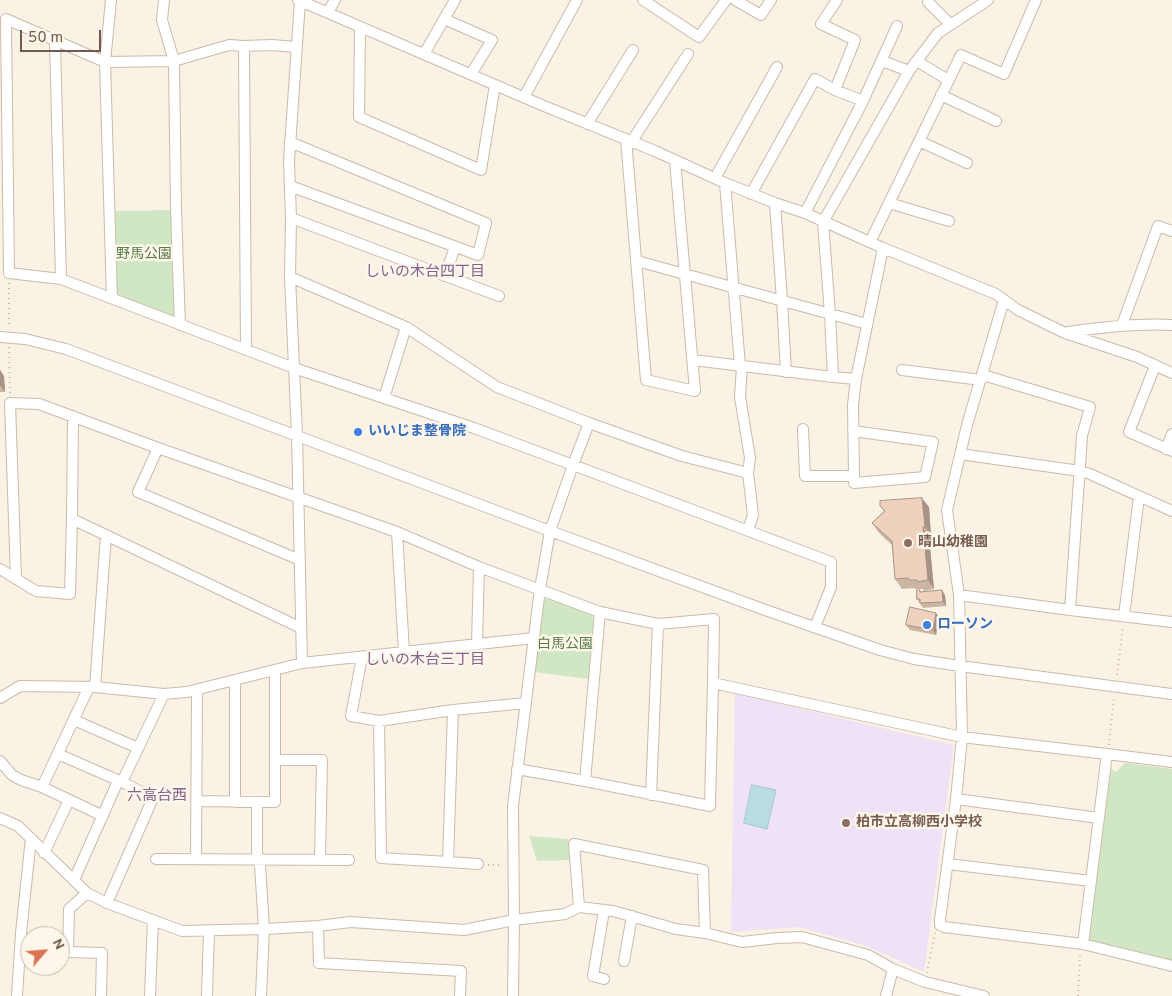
<!DOCTYPE html>
<html>
<head>
<meta charset="utf-8">
<style>
	body { margin:0 }
	#map { position:relative; width:1172px; height:996px; overflow:hidden; background:#faf2e4; font-family:Overpass,sans-serif }
	canvas { display:block }
	.north { position:absolute; left:20px; top:926px; width:50px; height:50px; box-sizing:border-box; background:#fef6ea; border:1px solid #c6b8ab; border-radius:50%; rotate:63deg; font-size:14px; font-weight:700; line-height:20px; text-align:center; color:#715a4c }
	.north::after { content:''; display:block; margin:auto; width:18px; height:22px; background:#dc7452; clip-path:polygon(50% 0,100% 100%,50% 72%,0 100%) }
	.scale { position:absolute; left:20px; top:30px; width:81px; height:22px; box-sizing:border-box; border:2px solid #715a4c; border-top:0; padding-left:6px; font-size:15px; line-height:18px; white-space:nowrap; color:#715a4c; -webkit-text-stroke:4px #fef6ea; paint-order:stroke }
</style>
</head>
<body>
<div id="map">
<canvas width="1172" height="996"></canvas>
<div class="north">N</div>
<div class="scale">50 m</div>
</div>
<script>
const context = document.querySelector('canvas').getContext('2d');
context.lineJoin = 'round';
function fill(path, color) { context.fillStyle = color; context.fill(path, 'evenodd'); }
function strokePath(path, color, width, dash) { context.strokeStyle = color; context.lineWidth = width; context.lineCap = dash ? 'butt' : 'round'; context.setLineDash(dash || []); context.stroke(path); }
function drawText(font, color, halo, rows, align = 'center') {
  context.font = font + ' Overpass,"Noto Sans JP",sans-serif'; context.lineWidth = 5; context.setLineDash([]); context.textBaseline = 'middle'; context.strokeStyle = halo; context.fillStyle = color; for (const [text, x, y, turn = 0] of rows) {
    context.save(); context.translate(x, y); context.rotate((+turn || 0) * Math.PI / 180); context.textAlign = isNaN(turn) ? turn : align; if (halo) context.strokeText(text, 0, 0); context.fillText(text, 0, 0); context.restore();
  }
}
const education = new Path2D(`
	M735 693 954 745 924 972 864 945 798 927 731 932Z`);
const green = new Path2D(`
	M176 210 180 325 112 298 109 211Z
	M548 598 590 613 594 618 589 679 535 672 544 600Z
	M1125 763 1172 769V962L1092 941 1089 938 1111 769 1116 772Z
	M529 836 568 839 570 860 537 861Z`);
const water = new Path2D(`
	M752 785 776 790 767 829 744 823Z`);
const path = new Path2D(`
	M9 283V325
	M9 347 10 393
	M1117 675 1123 626
	M1109 745 1114 697
	M488 865H503
	M927 973 935 933
	M1078 996 1080 953`);
const minor = new Path2D(`
	M111 0 105 62 6 19 9 273 61 279 294 368 474 428 573 465 550 531 540 589 513 806 514 920 513 996
	M164 0 162 20 174 61 176 210 180 325
	M298 0 544 106 655 151 725 183 775 203 805 213 883 248 996 294 1018 310 1065 333 1137 357 1172 373
	M643 0 699 37 726 0
	M735 0 761 15 771 0
	M300 1 289 161 291 218 290 277 297 435 302 663
	M928 2 950 24
	M328 12 335 0
	M444 19 492 40 471 74
	M360 27 359 117 481 170 495 85
	M55 41 61 279
	M244 46 272 45 296 47
	M424 54 455 0
	M882 61 909 71
	M917 61 948 80
	M835 90 855 40 821 24 837 0
	M941 95 996 121
	M524 97 577 0
	M587 124 633 50
	M626 139 646 380 695 391 675 160
	M632 141 688 54
	M919 141 967 163
	M715 178 777 67
	M725 183 740 366
	M290 186 478 255 486 223 290 142
	M751 194 815 79 835 90 863 101
	M775 203 782 300 786 372
	M889 203 949 221
	M805 213 863 101 897 26
	M291 218 499 296
	M870 242 961 55 1004 74 1036 0
	M637 261 867 324
	M445 276 455 247
	M290 277 406 327 497 387 589 423 682 456 748 473
	M112 298 105 62 174 61 229 45 244 46 246 350
	M1004 300 967 425 947 510 959 595 962 737 956 799 940 920V925L944 927 1083 944 1172 966
	M1122 325 1158 226 1172 231
	M1068 332C1103 327 1137 323 1172 325
	M0 337 25 339 66 349 550 531 768 611 880 650 914 659 960 666 1172 694
	M693 360 833 377 856 379
	M742 366 740 397 750 458 748 473 753 515 748 530
	M1155 366 1129 432 1172 451
	M902 370 981 380
	M983 375 1090 407 1082 436 1070 610
	M833 377 830 314 823 222 909 71 938 33 988 0
	M384 398 406 327
	M589 423 573 465 831 562V587L815 627
	M803 429 805 476H854
	M853 431 933 442 925 477 854 483V476L853 405 856 379 883 248
	M158 448 397 532 479 567 600 612 658 624 714 619 713 683 710 806 585 781 517 769
	M1166 449 1172 434
	M960 454 1080 471 1090 474 1172 511
	M72 519 301 628
	M397 532 404 652
	M0 569 36 591 70 594 72 519 73 416
	M16 579 10 403 39 404 158 448 138 492 300 560
	M959 595 1070 610 1172 622
	M1124 616 1139 497
	M477 644 479 567
	M362 657 351 716 379 721 453 710 526 703
	M713 683 962 737 1107 754 1083 944
	M95 687 106 535
	M0 698 20 686 95 687 164 694 187 692 302 663 534 638
	M74 720 138 748
	M379 721 381 858 448 862 453 710
	M58 754 122 782 153 798 107 903
	M1107 754 1172 762
	M275 760H322L320 859
	M0 761 12 775 21 780 42 787 103 816
	M585 781 600 612
	M122 782 164 694
	M42 787 89 687
	M651 795 658 624
	M956 799 1099 818
	M197 801 275 802V670
	M235 802V680
	M257 802V853L260 865 264 929 261 996
	M0 818 18 826 87 893 107 903 182 931 264 929 318 926 351 922 464 930 514 920 565 914 579 907 613 911 676 929 705 933 742 942 777 938 802 937 868 955 893 969 925 982 984 996
	M44 853 69 800
	M156 859 349 860
	M196 859 197 690
	M448 862 478 864
	M948 864 1091 881
	M74 880 118 781
	M87 893 69 909 68 952 102 953 101 996
	M579 907 574 844 703 870 705 933
	M318 926 319 963 461 971 460 996
	M624 961 632 916
	M604 979 593 976 604 911
	M17 996 21 933 31 838
	M150 996 153 921
	M207 996 209 931
	M886 996 893 969`);
const wall = new Path2D(`
	M0 370 4 376 5 392H0Z
	M880 506 929 507 931 536 929 537 934 589 924 591 923 589H915L914 588 902 589 895 579 892 545 879 533 872 523 884 511Z
	M920 592 945 595 946 606 923 608 917 599Z
	M939 617 936 635 910 630 906 625Z`);
const shadedWall = new Path2D(`
	M0 370 4 376 5 392 0 385Z
	M922 498 929 507 931 536 925 527Z
	M923 527 929 537 934 589 928 580Z
	M942 590 945 595 946 606 943 602Z
	M936 613 939 617 936 635 933 630Z`);
const building = new Path2D(`
	M922 498 925 527H923L928 580 917 582V580H909L908 578 895 579 892 541 872 523 885 511 880 506V501Z
	M917 590H920V592L942 590 943 602 920 603V599H917Z
	M910 607 936 613 933 630 906 625Z`);
const markers = [
	[358,432,5,"#3f7fe0"],
	[908,543,5,"#8d6e63"],
	[927,625,5,"#3f7fe0"],
	[846,823,5,"#8d6e63"]
];
const parkNames = [
	["野馬公園",144,255],
	["白馬公園",565,645]
];
const shopNames = [
	["いいじま整骨院",368,432],
	["ローソン",937,625]
];
const educationNames = [
	["晴山幼稚園",918,543],
	["柏市立高柳西小学校",856,823]
];
const neighbourhoodNames = [
	["しいの木台四丁目",425,273],
	["しいの木台三丁目",425,661],
	["六高台西",157,797]
];
fill(education, '#efe1f6');
fill(green, '#d1e7c4');
fill(water, '#badbe2');
strokePath(water, '#a1cad3', 1);
strokePath(minor, '#cbbaab', 12);
strokePath(path, '#d2b5a1', 2, [1, 4]);
strokePath(minor, '#fff', 10);
fill(wall, '#cdb5a3');
fill(shadedWall, '#a79385');
fill(building, '#eed2be');
strokePath(building, '#a79385', 1);
for (const [x, y, r, color] of markers) { const dot = new Path2D(); dot.arc(x, y, r, 0, 2 * Math.PI); context.fillStyle = color; context.fill(dot); strokePath(dot, '#fef6ea', 2); }
drawText('14px', '#557b47', '#fef6ea', parkNames);
drawText('bold 14px', '#366cbe', '#fef6ea', shopNames, 'left');
drawText('bold 14px', '#785e54', '#fef6ea', educationNames, 'left');
drawText('15px', '#80648d', '#fef6ea', neighbourhoodNames);
</script>
</body>
</html>
